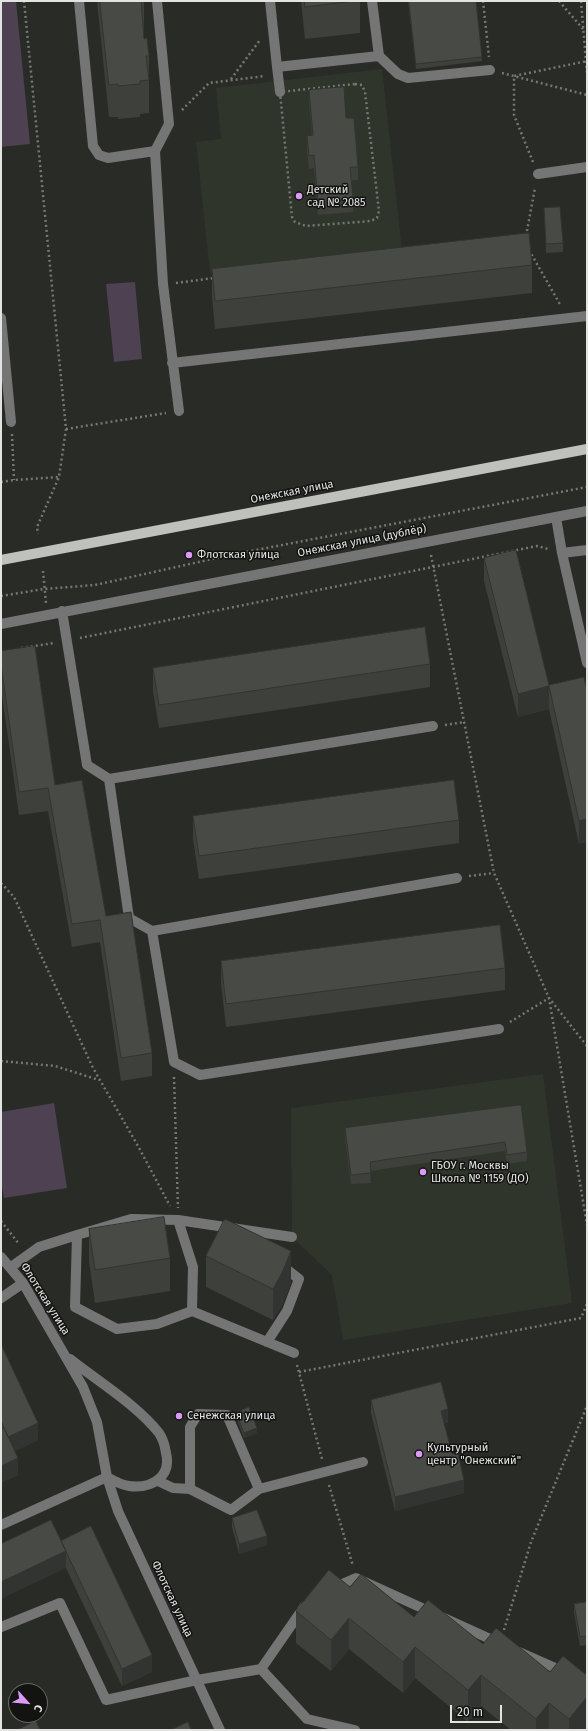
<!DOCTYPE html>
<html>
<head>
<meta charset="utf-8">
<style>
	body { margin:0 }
	#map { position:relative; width:588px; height:1731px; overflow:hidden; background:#292b27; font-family:"Fira Sans",sans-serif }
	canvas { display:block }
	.frame { position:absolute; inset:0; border:2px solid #e3e4e2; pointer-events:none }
	.north { position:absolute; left:8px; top:1683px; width:40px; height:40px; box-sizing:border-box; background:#131312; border:1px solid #666765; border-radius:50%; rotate:117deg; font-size:11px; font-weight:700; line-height:16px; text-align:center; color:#e3e4e2 }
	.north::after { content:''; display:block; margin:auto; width:14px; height:18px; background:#da9af6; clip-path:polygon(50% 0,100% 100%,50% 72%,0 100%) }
	.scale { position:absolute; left:450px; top:1705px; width:52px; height:18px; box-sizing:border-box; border:2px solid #e3e4e2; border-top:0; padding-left:5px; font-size:12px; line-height:14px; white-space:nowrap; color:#e3e4e2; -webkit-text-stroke:3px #131312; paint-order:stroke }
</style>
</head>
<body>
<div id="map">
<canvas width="588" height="1731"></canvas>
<div class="frame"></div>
<div class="north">С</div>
<div class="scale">20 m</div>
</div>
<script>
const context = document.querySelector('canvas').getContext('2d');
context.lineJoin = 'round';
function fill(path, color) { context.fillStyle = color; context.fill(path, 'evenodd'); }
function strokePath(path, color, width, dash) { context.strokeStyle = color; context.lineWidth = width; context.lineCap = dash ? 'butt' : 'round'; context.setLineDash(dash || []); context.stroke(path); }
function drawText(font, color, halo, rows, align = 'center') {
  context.font = font + ' "Fira Sans",sans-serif'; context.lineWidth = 3; context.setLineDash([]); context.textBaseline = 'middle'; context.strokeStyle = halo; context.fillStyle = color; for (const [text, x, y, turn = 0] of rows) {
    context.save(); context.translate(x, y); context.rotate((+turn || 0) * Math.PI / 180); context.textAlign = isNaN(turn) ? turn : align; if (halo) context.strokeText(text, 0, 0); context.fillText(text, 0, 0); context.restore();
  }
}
const built = new Path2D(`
	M382 69 402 250 210 272 196 142 221 139 216 88Z
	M543 1074 572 1303 343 1340 332 1275 292 1237 291 1108Z`);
const green = new Path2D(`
	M1 1H16L30 144 1 147Z
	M135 282 142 359 114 362 106 284Z
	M54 1103 67 1188 4 1198 1 1182V1112Z`);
const path = new Path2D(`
	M24 1 66 429 59 477 37 527 38 534
	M483 1 489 57
	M559 1 583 29
	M581 1 587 74
	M502 73 587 95
	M231 79 260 40
	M355 84 362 85 365 92 379 211 377 218 371 221 306 226 295 222 292 217 280 92Z
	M182 110 209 83 265 76
	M533 162 514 115V76L587 61
	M526 236 535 188
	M529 250 561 306
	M176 283 214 278
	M66 429 166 413
	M12 434 14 480
	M1 482 14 480 59 477
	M431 555 494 873 549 998 587 1225
	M43 571 46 603
	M1 596 44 589 95 585 235 554 587 487
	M80 638 537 546 548 549
	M21 648 54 643
	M445 725 465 722
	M469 876 494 873
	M1 883 14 897 93 1068 138 1146 170 1206
	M510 1022 549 998 587 1046
	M1 1061 55 1066 99 1080
	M174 1077 178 1208
	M1 1221 19 1244
	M297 1365 322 1459
	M299 1372 581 1318 587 1304
	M329 1485 353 1566
	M504 1630 531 1542 587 1406`);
const minor = new Path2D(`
	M79 1 93 146 99 155 108 158 155 151 169 124 157 1
	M270 1 277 67 379 56 398 74 408 78 490 70
	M372 1 379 56
	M277 67 280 92
	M155 151 163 284 179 411
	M538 174 587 167
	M1 318 11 422
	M172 363 587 316
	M556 517 562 553 587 663
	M562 553 587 550
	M62 611 87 765 109 779 129 918 152 931 174 1062 200 1075 499 1029
	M1 624 587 511
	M109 779 433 726
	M152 931 457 878
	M178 1220 193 1267 192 1311 157 1324 117 1329 75 1307 77 1235 131 1219 178 1220 292 1237
	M1 1257 23 1283 83 1387 97 1422 107 1477 118 1511 220 1730
	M11 1267 39 1247 77 1235
	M1 1298 23 1283
	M192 1311 294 1353
	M267 1342 287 1311 299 1279 281 1265
	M70 1359C99 1382 137 1405 159 1433 163 1439 165 1446 166 1453 172 1477 151 1489 129 1486 121 1485 114 1481 107 1477
	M158 1481 173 1488 190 1489 231 1510 259 1489 227 1415 198 1414 190 1427V1489
	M259 1489 363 1462
	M1 1525 107 1477
	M333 1588 356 1578 499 1643
	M1 1627 60 1603 106 1700 197 1680 261 1669 307 1719 355 1730
	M519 1652 587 1682
	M261 1669 304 1607`);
const major = new Path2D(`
	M1 560 587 449`);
const wall = new Path2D(`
	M97 1H144V39L149 56V113L140 114V117L118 119V117H109Z
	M301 1H360V33L305 39Z
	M408 1H476L482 61 416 69Z
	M309 90 346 118 358 167V180H351L353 199V212L318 215 314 168 309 169 307 149V136L312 135 309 104Z
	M544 208 563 243V252L546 253Z
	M532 265V293L215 329 212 297V269Z
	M484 558 549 685 587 690 579 844 549 709 518 717 484 581Z
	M1 651 55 785 106 916 152 1053V1076L121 1081 100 942 72 947 48 811 19 815 1 688Z
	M430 664V687L159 728 153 691V668Z
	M193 816 459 820V843L199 879 193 839Z
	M221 961 505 968V990L226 1027 221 984Z
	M521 1105 527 1152V1161L507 1164 505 1151 370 1171 371 1183 351 1184 345 1137V1128Z
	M89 1229 170 1258V1291L95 1303 89 1262Z
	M206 1256 291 1283 282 1305 273 1320 206 1287Z
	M1 1344 38 1440 15 1451 18 1475 1 1483Z
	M371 1400 448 1423H444L452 1454 464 1493 395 1511 371 1413Z
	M236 1413 257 1433 244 1438 236 1417Z
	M232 1518 267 1545 239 1554 232 1527Z
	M61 1541 152 1672 122 1686 66 1568Z
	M350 1587 414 1617 550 1672 585 1674 587 1671V1728L586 1730H511L481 1706 468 1722 415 1678 403 1693 349 1649 331 1671 296 1643V1611Z
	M587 1602V1645L580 1646 574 1613V1604Z`);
const shadedWall = new Path2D(`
	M549 686V709L518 717V694Z
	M587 819V842L579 844V821Z
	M291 1251V1283L282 1305 273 1320V1289Z
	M448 1409V1423L441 1424V1411Z
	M38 1423V1440L8 1454V1437Z
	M257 1428V1433L244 1438V1433Z
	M18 1458V1475L1 1483V1466Z
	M464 1480V1493L395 1511V1497Z
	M267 1536V1545L239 1554V1544Z
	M66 1551V1568L1 1599V1582Z
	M349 1618V1649L331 1671V1640Z
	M415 1647V1678L403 1693V1662Z
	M152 1655V1672L122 1686V1669Z
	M481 1675V1706L468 1722V1690Z
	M587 1697V1728L586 1730H569V1719Z
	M549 1703V1730H536V1719Z`);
const building = new Path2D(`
	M100 1H141L144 39 147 38 149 56H146L149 80 140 81V84L118 86V84L109 85Z
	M305 1H354L305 7Z
	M409 1H476L482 57 416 64Z
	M344 87 346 118H354L358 167H350L353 199 318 202 314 155 309 156 307 136 313 135 309 90Z
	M560 207 563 243 546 244 544 208Z
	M529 233 532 265 215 301 212 269Z
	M516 550 549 685 584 677 587 690V819L579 821 549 686 518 694 484 558Z
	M425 627 430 664 159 705 153 668Z
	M35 646 55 785 82 780 106 916 131 912 152 1053 121 1058 100 920 72 924 48 788 19 792 1 665V651Z
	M454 780 459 820 199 856 193 816Z
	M500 925 505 968 226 1004 221 961Z
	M521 1105 527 1152 507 1155 505 1142 370 1162 371 1173 351 1175 345 1128Z
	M164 1217 170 1258 95 1270 89 1229Z
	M225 1219 291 1251 282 1273 273 1289 206 1256Z
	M1 1344 38 1423 8 1437 1 1421Z
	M441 1382 448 1409 441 1411 452 1454 458 1453 464 1480 395 1497 371 1400Z
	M249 1407 257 1428 244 1433 236 1413Z
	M4 1428 18 1458 1 1466V1430Z
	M257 1510 267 1536 239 1544 232 1518Z
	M51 1520 66 1551 1 1582V1544Z
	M91 1526 152 1655 122 1669 61 1541Z
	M329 1570 350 1587 361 1574 414 1617 428 1600 483 1644 496 1628 550 1672 563 1656 585 1674 587 1671V1697L569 1719 549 1703 536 1719 481 1675 468 1690 415 1647 403 1662 349 1618 331 1640 296 1611Z
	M587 1602V1636L580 1637 574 1604Z
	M36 1721 40 1730H17Z
	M188 1722 191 1730H171Z`);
const markers = [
	[299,196,4,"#da9af6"],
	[189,555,4,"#da9af6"],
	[423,1172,4,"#da9af6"],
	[179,1416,4,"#da9af6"],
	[419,1454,4,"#da9af6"]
];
const poiNames = [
	["Детский",307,190],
	["сад № 2085",307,203],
	["Флотская улица",197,555],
	["ГБОУ г. Москвы",431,1166],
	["Школа № 1159 (ДО)",431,1179],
	["Сенежская улица",187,1416],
	["Культурный",427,1448],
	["центр \"Онежский\"",427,1461]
];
const streetNames = [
	["Онежская улица",292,492,-11],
	["Онежская улица (дублёр)",362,541,-11],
	["Флотская улица",45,1299,58],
	["Флотская улица",172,1599,65]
];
fill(built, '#30352b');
fill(green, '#4d4152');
strokePath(path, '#767774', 2.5, [2, 3]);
strokePath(minor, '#747574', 10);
strokePath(major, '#bfc1bd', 10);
fill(wall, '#3e403c');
fill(shadedWall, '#323431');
fill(building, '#484a46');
strokePath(building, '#323431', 1);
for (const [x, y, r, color] of markers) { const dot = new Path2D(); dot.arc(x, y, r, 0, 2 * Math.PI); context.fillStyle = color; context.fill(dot); strokePath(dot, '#131312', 1.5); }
drawText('11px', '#e3e4e2', '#131312', poiNames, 'left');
drawText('11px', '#e3e4e2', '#131312', streetNames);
</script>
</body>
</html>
